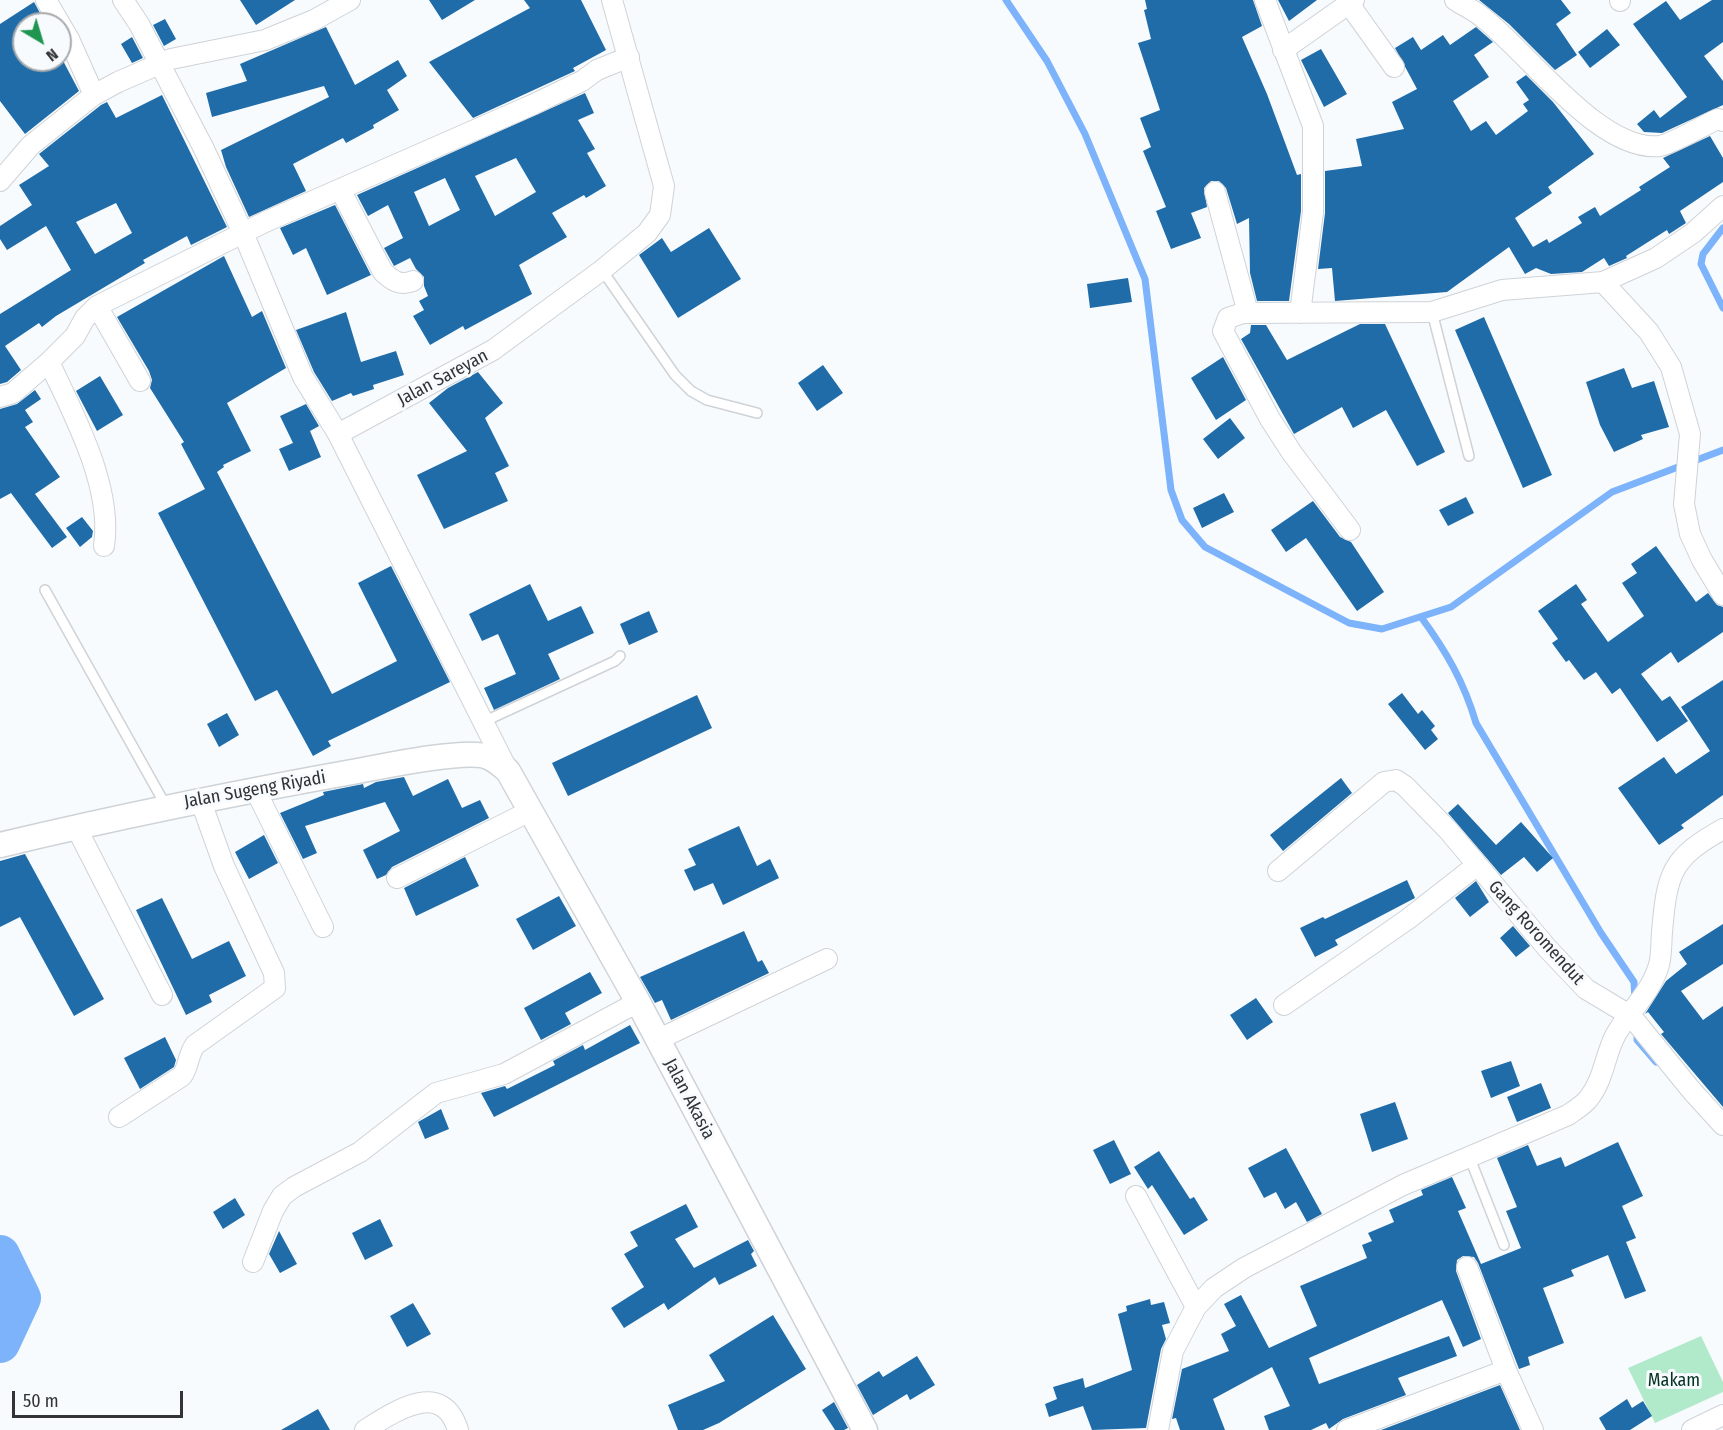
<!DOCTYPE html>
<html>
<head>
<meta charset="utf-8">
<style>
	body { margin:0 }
	#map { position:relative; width:1723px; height:1430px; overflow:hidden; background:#f8fbfe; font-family:"Fira Sans Condensed",sans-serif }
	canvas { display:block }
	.north { position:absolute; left:12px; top:12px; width:60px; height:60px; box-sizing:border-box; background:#f8fbfe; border:2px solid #a8abae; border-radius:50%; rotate:142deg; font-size:16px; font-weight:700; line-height:24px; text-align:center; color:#313335 }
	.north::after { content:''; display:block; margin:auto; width:21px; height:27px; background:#209551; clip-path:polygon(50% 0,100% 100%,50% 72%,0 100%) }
	.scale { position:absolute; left:12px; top:1391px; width:171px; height:27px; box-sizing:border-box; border:3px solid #313335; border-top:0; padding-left:8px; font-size:18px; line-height:21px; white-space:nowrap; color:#313335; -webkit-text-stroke:4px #f8fbfe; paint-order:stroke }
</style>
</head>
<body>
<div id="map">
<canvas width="1723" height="1430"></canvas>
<div class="north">N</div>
<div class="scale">50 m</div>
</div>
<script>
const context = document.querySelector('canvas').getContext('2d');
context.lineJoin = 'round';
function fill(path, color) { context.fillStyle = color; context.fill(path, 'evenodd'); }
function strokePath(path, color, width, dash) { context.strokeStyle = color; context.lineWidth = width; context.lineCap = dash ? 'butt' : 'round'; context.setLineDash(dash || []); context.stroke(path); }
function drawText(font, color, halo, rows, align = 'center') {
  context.font = font + ' "Fira Sans Condensed",sans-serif'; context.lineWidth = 6; context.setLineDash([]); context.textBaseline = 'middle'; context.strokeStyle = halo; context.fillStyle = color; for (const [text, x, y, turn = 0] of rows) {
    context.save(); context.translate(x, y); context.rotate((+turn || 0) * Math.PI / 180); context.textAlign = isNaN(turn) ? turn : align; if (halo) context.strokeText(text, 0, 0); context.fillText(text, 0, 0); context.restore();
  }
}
const green = new Path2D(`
	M1701 1336 1723 1382V1392L1655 1423 1628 1368Z`);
const stream = new Path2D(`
	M1006 0 1047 61 1085 134 1145 279 1171 490 1182 520 1205 547 1349 623 1382 629 1451 607 1612 492 1723 450
	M1723 228 1703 254 1701 264 1723 308
	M1421 617C1446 651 1464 682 1476 723L1601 933 1634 982 1635 999
	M1637 1031V1040L1656 1062`);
const river = new Path2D(`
	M0 1255 21 1298 0 1343`);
const building = new Path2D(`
	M240 0H295L256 25Z
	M429 0H475L442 20Z
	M524 0H581L606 50 573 68 575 71 473 118 429 62 530 8Z
	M1145 0H1253L1262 26 1242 37 1267 94 1297 175 1301 174V211L1289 301H1257L1250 273 1249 218 1237 224 1226 188 1219 181H1211L1204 188 1207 207 1191 213 1201 238 1171 249 1156 211 1166 207 1143 151 1151 147 1140 118 1160 110 1138 43 1151 39 1144 10 1147 9Z
	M1278 0H1317L1289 21Z
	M1479 0H1561L1571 13 1556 24 1577 55 1555 70 1509 24Z
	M1712 0H1723V42L1704 56 1723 81V105L1662 133 1644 132 1637 124 1654 110 1660 118 1687 97 1633 24 1666 1 1680 20Z
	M34 2 46 24H24V60H60V55L79 91 25 134 0 101V24Z
	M165 19 176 39 164 46 153 25Z
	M326 27 355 85 398 60 407 76 387 90 399 110 373 125 374 128 346 143 343 138 293 164 306 191 249 217 226 167 221 150 329 97 324 86 212 117 206 93 247 81 240 64Z
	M1476 27 1493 42 1474 55 1489 77 1453 101 1471 131 1486 121 1496 135 1528 111 1523 104 1529 100 1516 82 1526 75 1553 102 1594 154 1548 187 1552 193 1515 218 1533 247 1547 239 1549 243 1582 223 1578 217 1595 207 1600 216 1641 190 1639 187 1670 167 1663 158 1710 136 1723 158V182L1680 211 1686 223 1669 234 1667 230 1626 256 1627 258 1609 266 1604 258 1582 272 1551 274 1536 268 1525 274 1509 247 1447 292 1335 301 1332 268 1318 269 1325 213V171L1362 166 1356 139 1404 129 1392 102 1417 89 1395 48 1413 37 1421 50 1443 35 1450 45Z
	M1607 29 1620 45 1590 68 1578 52Z
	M132 37 143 58 132 63 121 44Z
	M1321 49 1347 94 1324 107 1301 60Z
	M585 93 594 113 578 120 595 149 587 153 606 186 586 198 584 195 552 213 567 237 519 265 532 294 465 330 463 326 430 345 413 316 424 310 419 301 428 296 424 286V277L416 269 410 258 394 266 384 248 403 238 388 205 368 216 357 195ZM516 158 536 192 495 216 475 176ZM445 178 460 210 429 226 414 192Z
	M162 95 227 227 191 245 187 236 143 260 145 263 56 316 42 327 39 323 5 346 21 370 7 382 0 384V314L71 270 46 226 7 250 0 239V226L32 205 19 185 49 166 39 154 101 105 107 102 116 118ZM116 203 132 233 95 254 76 222Z
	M335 205 371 275 327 295 306 248 293 255 280 228Z
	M709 228 741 279 678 318 639 255 662 238 671 252Z
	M224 256 252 317 262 311 286 368 227 403 251 451 223 465 224 467 217 472 332 694 397 661 358 583 391 566 450 682 328 741 331 746 313 756 277 690 255 701 158 513 205 489 181 444 184 442 150 388 152 380 149 371 117 317Z
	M1128 278 1132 302 1090 308 1087 284Z
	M346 312 361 362 396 351 404 375 373 385 374 389 353 396 351 393 332 401 314 372 296 330Z
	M1484 317 1552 475 1523 488 1455 330Z
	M1360 324H1385L1445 452 1417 466 1386 410 1353 428 1342 407 1294 434 1241 339 1250 333 1251 325H1266L1287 360Z
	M1223 357 1246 400 1216 420 1191 378Z
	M823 365 843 393 817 411 798 383Z
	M1624 368 1632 388 1654 381 1669 427 1641 435 1643 439 1614 452 1600 425 1586 382Z
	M478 372 503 403 485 418 509 466 495 473 508 501 444 529 417 475 467 451 429 403 448 388Z
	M100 376 123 415 97 431 76 391Z
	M35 390 41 399 25 410 33 422 25 427 60 477 35 494 67 537 52 548 11 493 0 499V409L17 404Z
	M306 404 319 426 310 431 321 457 289 471 279 449 293 443 280 416Z
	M1230 418 1245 438 1218 459 1203 439Z
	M1224 493 1234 512 1202 528 1193 508Z
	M1466 497 1474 513 1448 526 1439 510Z
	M1313 501 1340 537 1351 542 1384 592 1357 611 1306 538 1286 552 1271 530Z
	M82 517 93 531 92 537 80 547 66 528Z
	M1656 546 1696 602 1708 593 1717 605 1723 607V632L1678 663 1671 652 1641 674 1662 701 1670 696 1688 721 1657 742 1620 688 1612 694 1596 672 1584 680 1569 660 1566 662 1552 643 1558 639 1538 611 1576 584 1587 600 1581 604 1608 642 1644 616 1622 583 1637 573 1631 564Z
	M530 584 548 621 581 606 594 633 548 654 560 679 494 710 484 688 516 674 498 634 482 641 469 614Z
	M649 611 658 632 629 645 620 624Z
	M1723 680V795L1681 825 1684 828 1659 845 1618 788 1664 757 1676 774 1710 751 1681 707Z
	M1402 693 1418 714 1422 710 1435 726 1431 730 1438 739 1425 750 1388 704Z
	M697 695 712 728 568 796 552 763Z
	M227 713 239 735 219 747 207 724Z
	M404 777 413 796 448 779 462 808 480 800 489 818 392 867 386 875 377 879 363 850 400 831 385 802 305 826 317 853 303 859 280 813 324 795 323 792 363 784 364 788 376 782Z
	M1341 778 1352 793 1283 851 1270 835Z
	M1458 804 1496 845 1521 822 1553 858 1537 872 1524 857 1501 875 1448 813Z
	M739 826 757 866 770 859 779 878 723 905 713 883 694 891 684 870 696 865 688 849Z
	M264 835 278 863 249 879 235 852Z
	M25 854 104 999 74 1016 20 917 0 927V861Z
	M465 857 479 886 416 916 404 888Z
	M1407 880 1415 898 1335 940 1338 945 1315 957 1300 928 1323 917 1325 919Z
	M1476 881 1489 902 1470 917 1455 898Z
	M559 896 576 926 533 950 516 919Z
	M162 898 192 959 229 941 246 976 209 995 212 1002 186 1015 136 910Z
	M1723 924V964L1681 991 1703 1020 1723 1006V1107L1661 1034 1664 1032 1648 1012 1645 1014 1666 981 1687 964 1679 952Z
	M1513 926 1530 946 1516 957 1500 938Z
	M744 931 758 962 762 960 769 973 671 1020 662 1000 655 1003 640 977Z
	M590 972 602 993 565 1013 571 1024 541 1040 524 1008Z
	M1256 998 1273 1022 1247 1040 1230 1015Z
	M630 1025 640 1043 494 1117 481 1093 505 1086 507 1089 555 1065 553 1061 583 1045 585 1050Z
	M165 1037 176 1060 174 1067 140 1089 124 1058Z
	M1511 1061 1520 1086 1491 1098 1481 1071Z
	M1541 1083 1551 1108 1517 1122 1507 1097Z
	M1395 1102 1408 1139 1372 1152 1360 1114Z
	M441 1109 449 1129 425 1139 418 1122Z
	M1114 1140 1131 1174 1110 1184 1093 1150Z
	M1618 1142 1643 1196 1622 1206 1636 1238 1626 1242 1646 1291 1625 1299 1608 1255 1571 1270 1574 1276 1543 1288 1564 1343 1528 1357 1530 1365 1519 1369 1478 1263 1474 1257 1463 1256 1457 1260 1456 1271 1481 1339 1463 1347 1442 1300 1309 1358 1319 1384 1449 1336 1457 1356 1398 1378 1406 1395 1343 1419 1329 1429 1326 1423 1311 1430H1269L1264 1416 1290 1406 1272 1367 1213 1399 1225 1430H1180L1176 1418 1172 1419 1182 1369 1229 1351 1221 1334 1236 1326 1224 1304 1241 1295 1269 1348 1317 1326 1300 1286 1367 1258 1362 1245 1372 1241 1368 1233 1394 1222 1389 1210 1423 1195 1421 1190 1452 1177 1466 1208 1458 1211 1481 1264 1521 1248 1506 1211 1517 1207 1497 1158 1528 1145 1537 1166 1561 1157 1565 1167Z
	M1286 1148 1322 1214 1307 1222 1296 1202 1285 1209 1276 1192 1264 1198 1248 1168Z
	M1159 1151 1190 1199 1194 1197 1208 1220 1184 1235 1152 1185 1148 1189 1134 1167Z
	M235 1198 245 1215 223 1229 213 1212Z
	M686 1204 698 1227 675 1239 694 1268 748 1240 754 1251 751 1254 757 1266 719 1285 715 1277 668 1310 664 1303 624 1328 611 1308 644 1287 624 1254 638 1246 630 1232Z
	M380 1219 393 1246 365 1260 352 1233Z
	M279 1231 297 1264 280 1273 269 1254Z
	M1150 1299 1151 1305 1164 1302 1170 1323 1162 1325 1166 1339 1161 1349 1146 1428 1092 1430 1083 1406 1049 1417 1045 1404 1057 1399 1053 1387 1083 1378 1085 1388 1132 1370 1118 1314 1127 1311 1126 1306Z
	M413 1303 431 1334 407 1347 390 1316Z
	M773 1315 806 1369 719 1423 703 1430H678L668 1405 725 1381 709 1355Z
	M917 1356 935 1385 910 1400 907 1394 873 1415 857 1385 879 1371 883 1377Z
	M1500 1385 1520 1430H1381Z
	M1627 1399 1632 1408 1643 1401 1652 1416 1630 1430H1606L1599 1418Z
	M834 1402 848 1428 844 1430H835L822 1410Z
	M318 1409 330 1430H281Z`);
const service = new Path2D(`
	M602 270 675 375 691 391 707 400 757 413
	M1432 312 1469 456
	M45 590 166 806
	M483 722 615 661 620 656
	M1469 1156 1504 1245`);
const minor = new Path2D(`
	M46 0 69 39 94 95
	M123 0 139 24 203 147 244 235 303 377 338 434
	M1265 0 1313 126V212L1300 313
	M1455 0C1464 6 1474 10 1482 17 1528 52 1600 153 1660 146 1672 144 1704 125 1718 119L1723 121
	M1620 0V1
	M1349 4 1394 67
	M1283 50 1354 0
	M0 181 31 145 94 95 118 82 171 59 265 40 314 20 350 0
	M341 191 383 272C393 281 400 286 413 281
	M1215 192 1248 313
	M1603 282 1649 332 1671 367 1690 434 1684 504 1690 534 1702 560 1723 595
	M97 306 140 381
	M0 397 13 393 49 362
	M1350 530 1292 453 1270 419 1223 331 1228 318 1243 313 1432 312 1502 290 1603 282 1656 258 1693 233 1723 206
	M104 546C113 487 74 415 49 362L75 336 85 318 97 306 265 222 532 105 582 81 597 70 629 57
	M508 771 338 434 493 350 602 270 647 233 660 215 664 186 612 0
	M255 789 323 927
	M76 827 162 995
	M1278 871 1384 782 1396 780 1405 786 1448 830 1548 949 1586 989 1631 1016 1692 1091 1723 1125
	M397 878 530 811
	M1284 1005 1408 919 1477 865
	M657 1040 827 959
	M119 1117 182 1076C189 1066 188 1055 195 1045L275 988 274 973 224 866 200 799
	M1136 1196 1196 1307
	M253 1262 273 1211 282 1196 294 1187 360 1152 436 1093 504 1074 638 1002
	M1467 1267 1506 1370 1533 1430
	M365 1430C394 1412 442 1378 458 1430
	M1158 1430 1173 1351 1196 1307 1214 1288 1244 1268 1403 1185 1568 1115C1575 1110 1584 1105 1589 1098 1604 1079 1605 1054 1616 1034 1629 1012 1650 993 1658 968 1662 958 1661 943 1662 932 1667 873 1671 858 1723 829
	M1347 1430 1506 1370
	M1692 1430 1723 1415`);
const tertiary = new Path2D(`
	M0 845C121 816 240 792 363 770 389 765 462 750 485 756 494 758 501 765 508 771L638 1002 865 1430`);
const streetNames = [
	["Jalan Sareyan",443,378,-28],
	["Jalan Sugeng Riyadi",255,790,-10],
	["Gang Roromendut",1536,933,48],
	["Jalan Akasia",689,1099,62]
];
const parkNames = [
	["Makam",1674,1381]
];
fill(green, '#b1eaca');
strokePath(stream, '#7cb3fa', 7);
strokePath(river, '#7cb3fa', 40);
fill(building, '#1f6ca8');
strokePath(service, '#ced3d8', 12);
strokePath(minor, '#ced3d8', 22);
strokePath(tertiary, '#ced3d8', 27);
strokePath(service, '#fff', 9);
strokePath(minor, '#fff', 20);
strokePath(tertiary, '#fff', 24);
drawText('18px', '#313335', '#f8fbfe', streetNames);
drawText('18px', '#05321f', '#f8fbfe', parkNames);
</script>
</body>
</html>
